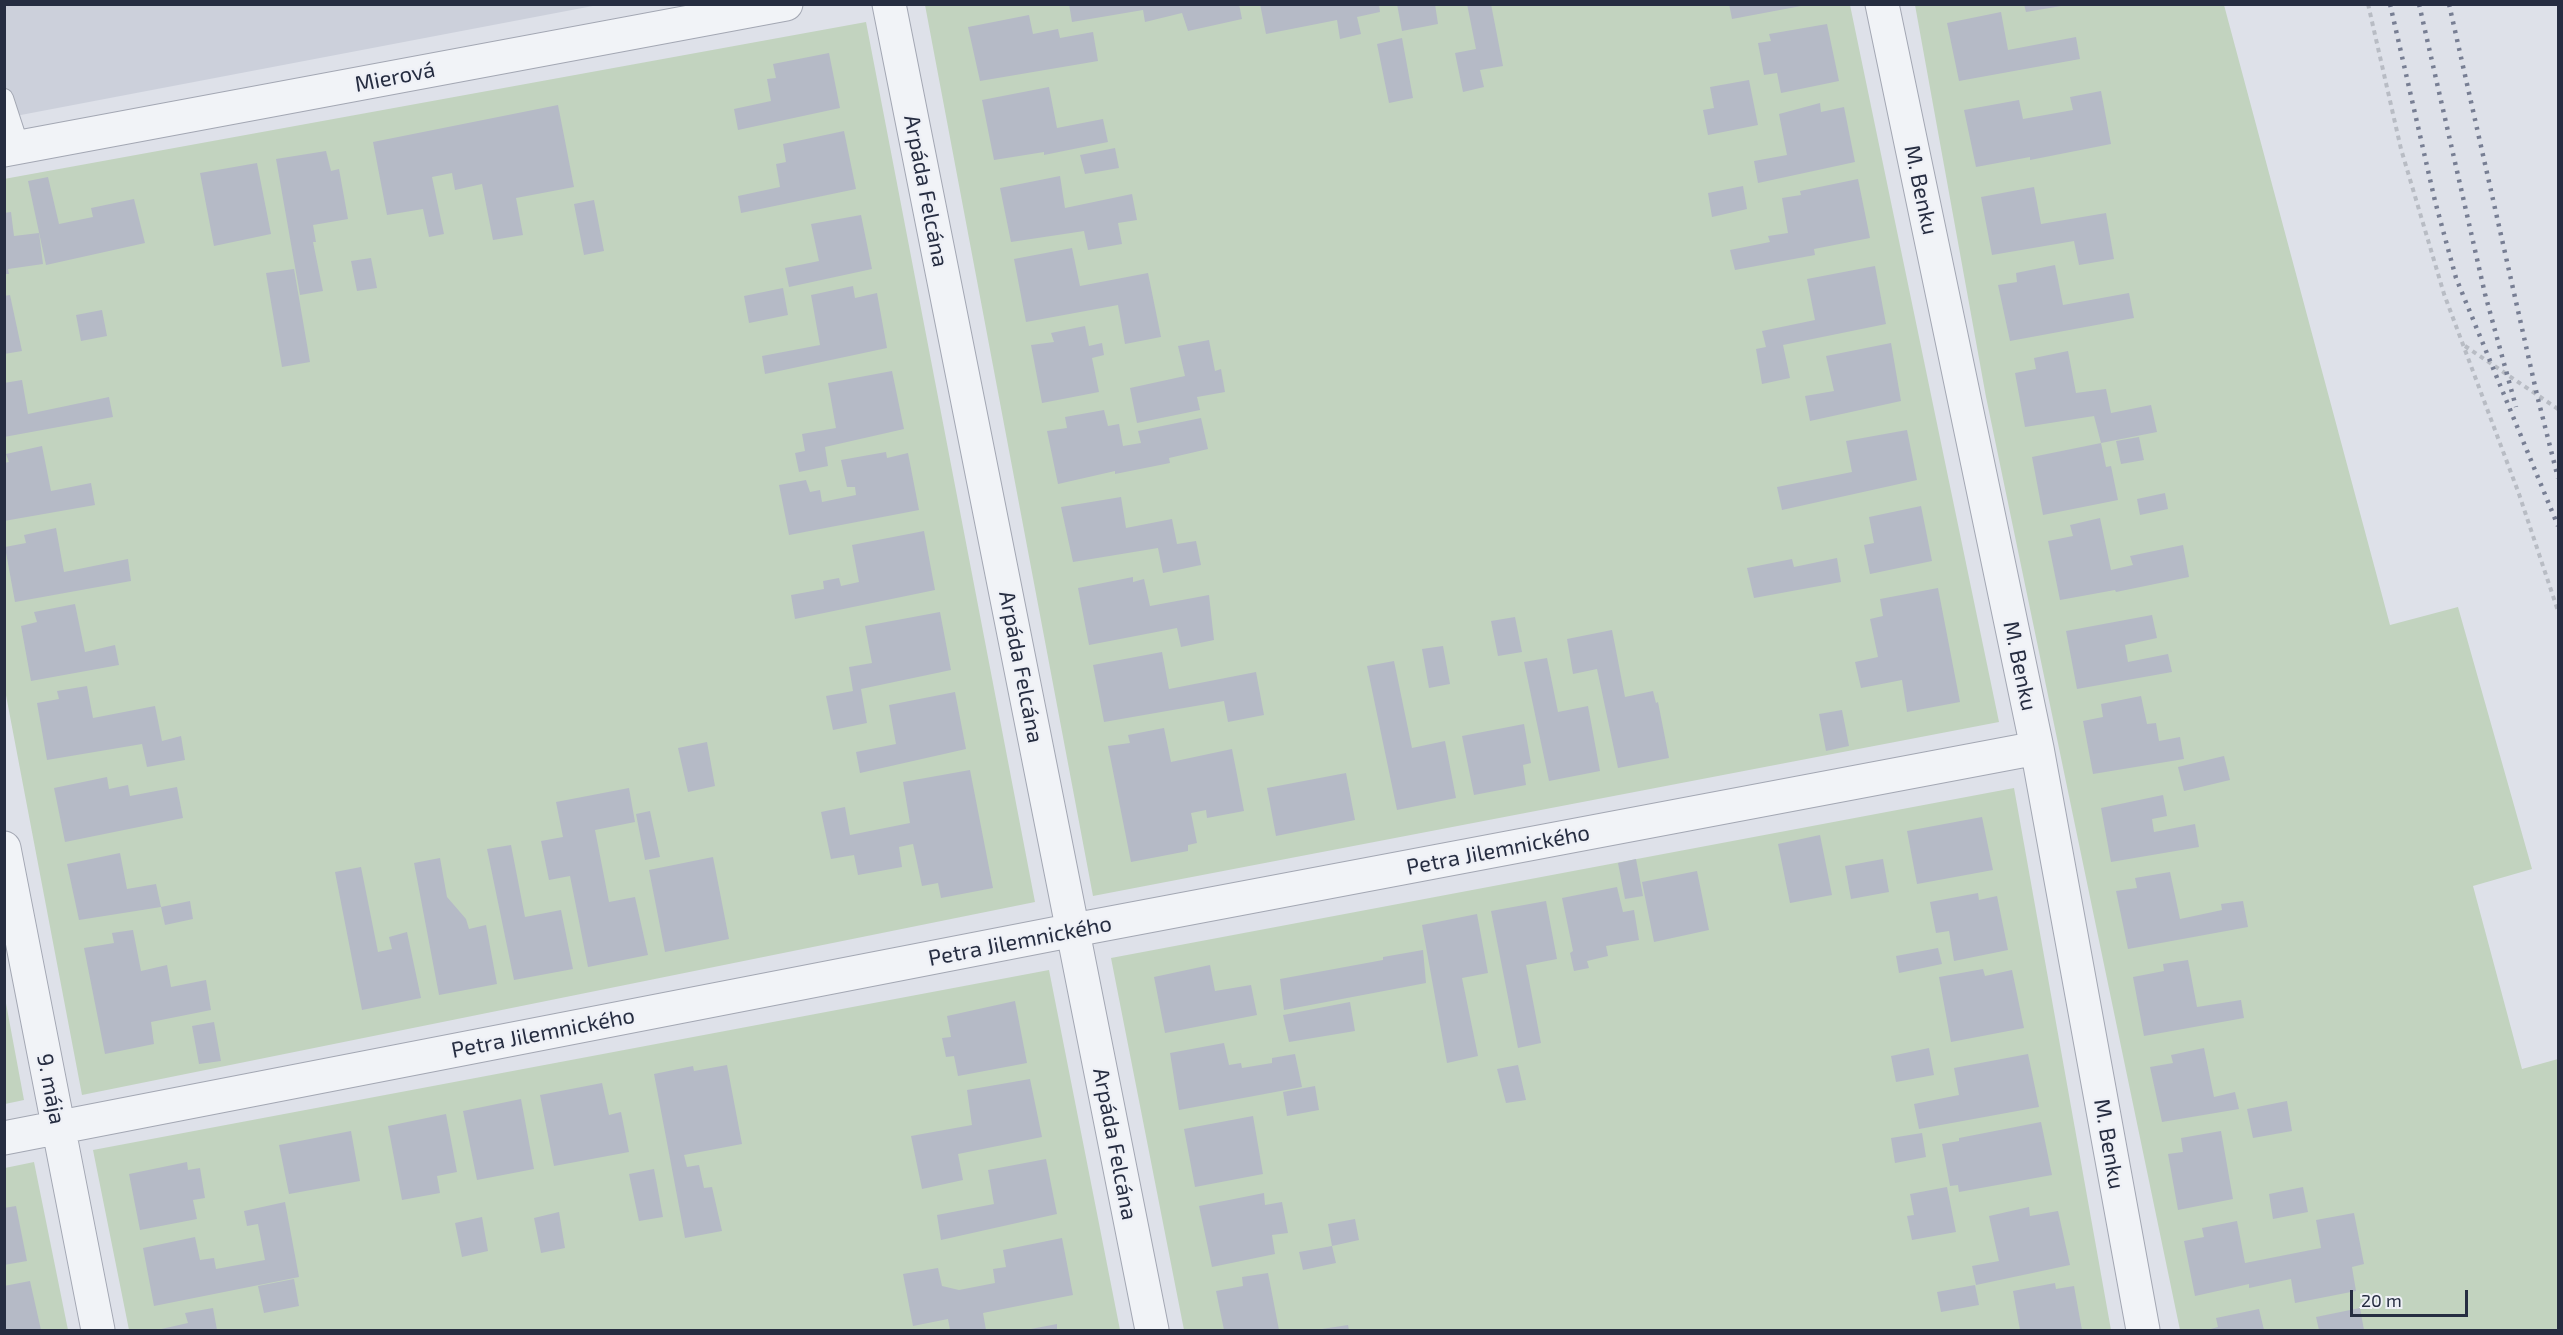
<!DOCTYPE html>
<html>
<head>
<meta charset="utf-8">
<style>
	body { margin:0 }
	#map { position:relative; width:2563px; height:1335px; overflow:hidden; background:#dee1e9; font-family:"Exo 2",sans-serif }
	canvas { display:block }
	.frame { position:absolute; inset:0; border:6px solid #262d41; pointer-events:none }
	.scale { position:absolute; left:2350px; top:1290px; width:118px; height:27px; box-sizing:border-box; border:3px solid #262d41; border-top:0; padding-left:8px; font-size:18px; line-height:21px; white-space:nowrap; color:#262d41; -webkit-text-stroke:4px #eef0f6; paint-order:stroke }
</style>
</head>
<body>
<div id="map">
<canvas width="2563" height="1335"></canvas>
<div class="frame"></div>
<div class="scale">20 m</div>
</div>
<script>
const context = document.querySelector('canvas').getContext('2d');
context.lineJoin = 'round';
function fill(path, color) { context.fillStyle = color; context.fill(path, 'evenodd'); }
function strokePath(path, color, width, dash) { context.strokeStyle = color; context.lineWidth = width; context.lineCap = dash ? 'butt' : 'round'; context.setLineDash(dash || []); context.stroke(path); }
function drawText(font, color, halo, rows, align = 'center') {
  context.font = font + ' "Exo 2",sans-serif'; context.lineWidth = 4.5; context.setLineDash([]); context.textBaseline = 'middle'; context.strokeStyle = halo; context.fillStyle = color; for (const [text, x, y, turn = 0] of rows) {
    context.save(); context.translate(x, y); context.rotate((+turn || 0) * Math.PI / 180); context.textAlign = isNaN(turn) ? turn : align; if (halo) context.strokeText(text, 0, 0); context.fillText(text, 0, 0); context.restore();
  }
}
const built = new Path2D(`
	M5 5H598L5 118Z`);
const green = new Path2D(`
	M925 5H1850L1999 722 1093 896Z
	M1915 5H2224L2390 625 2458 607 2532 869 2473 886 2522 1069 2558 1059V1330H2180L1986 397Z
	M866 22 1035 902 82 1095 5 690 4 179Z
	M2014 788 2111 1330H1184L1111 958Z
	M1049 970 1120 1330H129L93 1150Z
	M5 998 24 1100 5 1104H4Z
	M34 1162 68 1330H5V1168Z`);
const building = new Path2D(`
	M1069 4H1239L1242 19 1188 31 1182 13 1145 22 1143 10 1072 22Z
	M1260 4H1379L1380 12 1357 17 1361 34 1340 39 1337 20 1266 34Z
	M1397 4H1435L1438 24 1402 31Z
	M1467 4H1491L1503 66 1480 70 1484 87 1463 92 1455 53 1476 49Z
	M1729 4H1801V6L1732 19Z
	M2024 4H2061V6L2026 12Z
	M2001 12 2008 50 2076 37 2080 59 1959 81 1947 23Z
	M1029 15 1033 34 1058 29 1060 38 1093 32 1098 61 980 81 968 27Z
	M1827 24 1839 81 1781 93 1777 73 1764 75 1758 43 1771 41 1769 34Z
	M1402 38 1413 98 1389 103 1377 44Z
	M829 53 840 108 738 130 734 109 771 101 767 79 776 78 773 64Z
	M1749 80 1758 125 1708 135 1703 110 1714 108 1710 87Z
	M1049 87 1057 128 1103 119 1108 142 1044 155V152L994 160 982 100Z
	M2101 91 2111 144 2030 160V157L1976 167 1964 110 2019 100 2023 119 2073 110 2070 97Z
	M1820 103 1821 112 1844 107 1855 162 1758 183 1754 161 1787 155 1779 114Z
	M558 105 574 187 516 198 523 235 493 240 482 184 455 190 452 173 432 177 444 234 429 237 423 209 387 215 373 142Z
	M844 131 856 189 741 213 738 196 780 187 776 164 786 162 783 144Z
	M1115 148 1119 168 1085 174 1080 155Z
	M326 151 331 171 339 169 348 219 313 225 316 242H313L323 291 300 295 276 159Z
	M257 163 271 234 214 246 200 173Z
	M1060 176 1065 208 1132 194 1137 220 1118 223 1122 244 1088 250 1084 231 1011 242 1000 188Z
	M48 177 59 224 93 217 91 208 134 199 145 243 46 265 28 181Z
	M1858 179 1870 238 1814 249 1815 255 1735 270 1730 250 1770 242 1768 236 1788 233 1782 198 1801 195 1800 191Z
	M1743 186 1747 209 1712 217 1708 193Z
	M2034 187 2041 224 2106 213 2114 259 2079 265 2074 241 1992 255 1981 197Z
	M594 200 604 251 584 255 574 204Z
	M11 212 14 236 39 233 43 264 8 269 9 274H4V213Z
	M861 215 872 269 789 287 785 268 819 261 811 224Z
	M1072 248 1080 286 1148 273 1161 337 1125 344 1118 305 1026 322 1014 259Z
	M371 258 377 288 357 291 351 261Z
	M2055 265 2063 305 2129 293 2134 318 2010 341 1998 285 2017 282 2016 273Z
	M1875 266 1886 324 1783 345 1790 378 1762 384 1756 349 1766 347 1762 331 1815 320 1807 279Z
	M294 269 310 362 282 367 266 273Z
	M853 286 855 298 877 293 887 348 765 374 762 356 820 345 811 295Z
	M783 288 788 315 749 323 744 296Z
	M10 295 22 351 4 354V296Z
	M102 310 107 336 81 341 76 315Z
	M1085 326 1089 346 1102 343 1104 355 1092 358 1099 392 1042 403 1031 345 1054 342 1051 333Z
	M1209 340 1215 371 1221 369 1225 392 1197 397 1200 410 1137 423 1130 388 1185 376 1178 346Z
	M1891 343 1901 401 1810 421 1805 396 1834 391 1826 356Z
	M2068 351 2076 393 2106 389 2111 413 2151 405 2157 432 2101 443 2094 416 2025 427 2015 373 2036 369 2034 358Z
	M892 371 904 429 825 447 828 466 799 472 795 453 805 451 802 434 836 428 828 383Z
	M22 380 28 414 109 397 113 417 4 437V383Z
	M1104 410 1108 426 1119 424 1123 446 1141 443 1138 431 1201 418 1208 449 1169 458 1170 463 1115 474V471L1058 484 1047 431 1067 428 1065 417Z
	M1907 430 1917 480 1782 510 1777 487 1852 472 1846 441Z
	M2139 437 2144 460 2121 464 2116 441Z
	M2101 443 2106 467 2111 466 2118 500 2043 515 2032 457Z
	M42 446 51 491 91 483 95 505 4 521V463L9 462 6 454Z
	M886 452 887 458 908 453 919 510 789 535 779 485 806 480 810 492 820 490 822 502 856 495 855 487H847L841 460Z
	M2165 493 2168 509 2140 515 2137 499Z
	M1121 497 1126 528 1172 519 1177 544 1196 541 1201 565 1163 573 1158 548 1073 562 1061 507Z
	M1921 506 1932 561 1870 574 1864 545 1874 543 1869 517Z
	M2100 518 2111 570 2133 565 2130 556 2183 545 2189 577 2116 592 2115 590 2060 600 2048 541 2073 536 2070 525Z
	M56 528 64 572 128 559 131 581 15 602 5 547 26 543 24 535Z
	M924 531 935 590 795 619 791 595 824 589 823 581 839 578 841 586 859 582 852 545Z
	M1837 558 1841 582 1754 598 1747 568 1792 559 1794 567Z
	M1133 577V582L1144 579 1150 606 1209 595 1214 640 1181 647 1177 628 1089 645 1078 588Z
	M1938 588 1960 702 1907 712 1902 680 1861 688 1855 662 1878 657 1870 619 1883 616 1880 599Z
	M75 604 85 652 115 645 119 665 31 681 21 626 37 622 34 612Z
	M940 612 951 670 861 689 867 723 833 730 826 696 853 691 849 667 872 663 865 626Z
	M2152 615 2157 638 2125 645 2128 662 2168 654 2172 672 2077 689 2066 631Z
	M1515 617 1522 652 1498 656 1491 621Z
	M1612 630 1625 697 1653 691 1656 703 1658 702 1669 758 1618 768 1597 669 1573 674 1567 639Z
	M1443 646 1450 684 1429 688 1422 649Z
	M1162 652 1169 689 1256 672 1264 715 1228 722 1224 701 1104 722 1093 665Z
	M1547 658 1558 712 1588 706 1600 771 1549 781 1524 662Z
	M1394 661 1412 748 1445 741 1456 798 1397 810 1367 666Z
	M87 686 93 718 155 706 162 741 181 736 185 760 147 767 142 744 47 760 37 703 59 699 57 691Z
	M955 692 966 749 860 773 856 752 896 744 889 705Z
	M2141 696 2147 724 2156 723 2159 741 2180 737 2184 759 2093 774 2083 721 2103 717 2101 704Z
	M1842 710 1849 746 1826 751 1819 714Z
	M1524 724 1531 763 1523 765 1526 785 1474 795 1462 736Z
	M1164 728 1171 762 1232 749 1244 811 1207 818 1206 810 1191 813 1197 843 1188 845V851L1131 862 1108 746 1130 743 1128 735Z
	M707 742 715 786 688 792 678 748Z
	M2224 756 2230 780 2184 791 2178 767Z
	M970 770 993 888 941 898 938 883 922 886 913 844 899 847 902 867 858 875 854 855 831 859 821 812 845 807 850 835 910 823 903 782Z
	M1346 773 1355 820 1276 836 1267 788Z
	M107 777 109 789 128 785 130 796 177 787 183 818 65 842 54 788Z
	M629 788 635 822 595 830 609 902 635 897 648 955 588 967 570 876 549 880 541 841 563 837 556 802Z
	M2163 795 2167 816 2152 819 2154 832 2195 824 2199 847 2111 862 2101 808Z
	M650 811 660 857 645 860 636 814Z
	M1982 817 1993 870 1917 884 1907 831Z
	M1820 835 1832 895 1790 903 1778 844Z
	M511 845 525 917 561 910 573 969 514 980 487 849Z
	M120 853 127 889 156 884 161 907 79 920 67 864Z
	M713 857 729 939 665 952 649 870Z
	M440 858 447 897 466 919 469 929 486 925 497 984 439 995 414 863Z
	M1636 859 1643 896 1625 899 1618 863Z
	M1883 859 1889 892 1851 899 1845 866Z
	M361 867 378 952 392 949 389 937 407 932 421 998 362 1010 335 872Z
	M1697 871 1709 930 1654 942 1642 882Z
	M2170 872 2180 919 2222 910 2221 904 2243 901 2248 927 2128 949 2116 891 2137 888 2135 878Z
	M1617 887 1623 912 1634 910 1639 940 1606 946 1608 956 1587 961 1589 968 1574 971 1570 953 1573 951 1562 898Z
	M1978 893 1979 900 1997 896 2008 950 1954 961 1949 931 1936 933 1930 902Z
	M190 901 193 919 165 925 161 907Z
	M1546 901 1557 959 1526 965 1541 1043 1518 1048 1491 911Z
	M1477 914 1488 973 1462 978 1478 1056 1447 1063 1422 925Z
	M133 930 141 971 167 965 171 987 206 980 211 1010 151 1022 154 1044 105 1054 84 948 114 943 112 933Z
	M1938 948 1942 964 1899 973 1896 956Z
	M1423 950 1426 983 1284 1010 1280 979 1383 960V957Z
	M2188 960 2197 1007 2241 1000 2244 1018 2144 1036 2133 977 2164 971 2163 964Z
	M1210 965 1215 991 1251 985 1257 1015 1165 1033 1154 977Z
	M1983 969 1985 976 2012 970 2024 1028 1951 1042 1939 977Z
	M1015 1001 1027 1063 958 1076 954 1056 946 1057 942 1038 951 1037 947 1016Z
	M1350 1002 1355 1031 1289 1042 1283 1015Z
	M214 1022 221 1061 199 1064 192 1026Z
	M1224 1043 1229 1065 1241 1063 1242 1068 1272 1063V1058L1295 1054 1302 1087 1179 1110 1170 1053Z
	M1929 1048 1934 1075 1896 1082 1891 1056Z
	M2204 1048 2214 1097 2235 1092 2239 1109 2162 1122 2150 1067 2173 1063 2171 1055Z
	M2028 1054 2039 1107 1919 1129 1914 1104 1959 1095 1954 1068Z
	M727 1065 742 1144 684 1155 687 1167 699 1165 704 1188 712 1187 722 1231 685 1238 654 1074 693 1066 694 1071Z
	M1518 1065 1526 1100 1506 1103 1497 1069Z
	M1030 1079 1042 1137 958 1154 963 1180 922 1189 911 1136 972 1125 967 1090Z
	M602 1083 609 1115 621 1112 629 1152 554 1166 540 1095Z
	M1315 1086 1319 1110 1287 1116 1283 1092Z
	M521 1099 534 1169 477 1180 463 1111Z
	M2287 1101 2292 1131 2253 1138 2247 1109Z
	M446 1114 457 1172 437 1176 440 1193 402 1200 388 1126Z
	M1253 1116 1263 1174 1195 1187 1184 1129Z
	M2041 1122 2052 1175 1959 1192 1958 1185 1950 1186 1942 1144 1959 1141V1138Z
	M351 1131 360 1181 289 1194 279 1145Z
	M2221 1131 2233 1199 2178 1210 2168 1154 2183 1152 2181 1138Z
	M1922 1133 1926 1157 1895 1163 1891 1138Z
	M1046 1159 1057 1214 941 1240 937 1215 994 1204 988 1170Z
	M187 1162 188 1170 200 1168 205 1198 193 1200 197 1219 140 1230 129 1174Z
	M654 1169 663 1217 639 1221 629 1174Z
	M1947 1187 1956 1232 1912 1240 1907 1216 1914 1215 1910 1194Z
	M2303 1187 2308 1212 2273 1219 2269 1194Z
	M1264 1193 1265 1205 1282 1202 1288 1233 1272 1235 1275 1254 1212 1267 1199 1206Z
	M285 1202 299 1277 154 1306 143 1248 195 1237 200 1260 214 1258 216 1269 265 1260 258 1224 247 1226 244 1211Z
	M16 1206 27 1261 4 1265V1208Z
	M2029 1207 2030 1216 2058 1211 2070 1265 1976 1285 1972 1266 1999 1261 1989 1216Z
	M559 1212 565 1248 541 1253 534 1218Z
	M2354 1213 2364 1264 2352 1267 2356 1291 2295 1303 2291 1279 2249 1288V1284L2195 1296 2184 1241 2204 1237 2202 1228 2237 1221 2245 1263 2321 1248 2316 1220Z
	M482 1217 488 1251 462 1257 455 1223Z
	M1355 1219 1359 1240 1332 1246 1328 1224Z
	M1062 1238 1073 1295 983 1313 986 1330H950L948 1319 913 1326 903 1274 938 1268 942 1286 959 1290 995 1283 993 1269 1006 1267 1003 1250Z
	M1332 1246 1336 1263 1303 1270 1299 1252Z
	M1268 1273 1279 1330H1224L1216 1291 1243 1286 1242 1277Z
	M294 1279 299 1306 264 1313 258 1286Z
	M30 1281 41 1330H4V1286Z
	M2055 1283 2056 1289 2074 1286 2082 1330H2020L2013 1291Z
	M1975 1285 1979 1305 1941 1312 1937 1292Z
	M213 1308 217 1330H157L188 1323 185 1313Z
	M2360 1308 2364 1330H2319L2316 1317Z
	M2259 1309 2264 1330H2207L2218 1327 2216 1318Z
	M1057 1324V1330H1031V1329Z
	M1348 1325 1349 1330H1322V1329Z`);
const path = new Path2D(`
	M2368 4 2401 149 2444 294 2519 494 2558 611
	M2465 346 2558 409`);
const lane = new Path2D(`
	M4 98 20 147`);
const street = new Path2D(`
	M889 4 1152 1330
	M1882 4 2037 748 2143 1330
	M4 150 786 4
	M4 848 98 1330
	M4 1138 1074 930 2037 748`);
const rail = new Path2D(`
	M2390 4 2435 201 2456 278 2558 526
	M2419 4 2485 294 2516 407
	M2449 4 2537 395 2558 478`);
const streetNames = [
	["Mierová",395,77,-11],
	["M. Benku",1921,190,78],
	["Arpáda Felcána",926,191,79],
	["M. Benku",2020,666,78],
	["Arpáda Felcána",1021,667,79],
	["Petra Jilemnického",1498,850,-11],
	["Petra Jilemnického",1020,941,-11],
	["Petra Jilemnického",543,1033,-11],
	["9. mája",51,1089,79],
	["Arpáda Felcána",1115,1144,79],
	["M. Benku",2109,1144,80]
];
fill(built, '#ccd0db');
fill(green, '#c2d3bf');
fill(building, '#b5bac6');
strokePath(lane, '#a3a7b3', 20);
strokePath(street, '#a3a7b3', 35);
strokePath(path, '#b8bcc4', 4, [4.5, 4.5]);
strokePath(lane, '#f1f3f7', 18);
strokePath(street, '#f1f3f7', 33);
strokePath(rail, '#777e93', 4.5, [3, 6]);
drawText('22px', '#262d41', '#eef0f6', streetNames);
</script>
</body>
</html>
